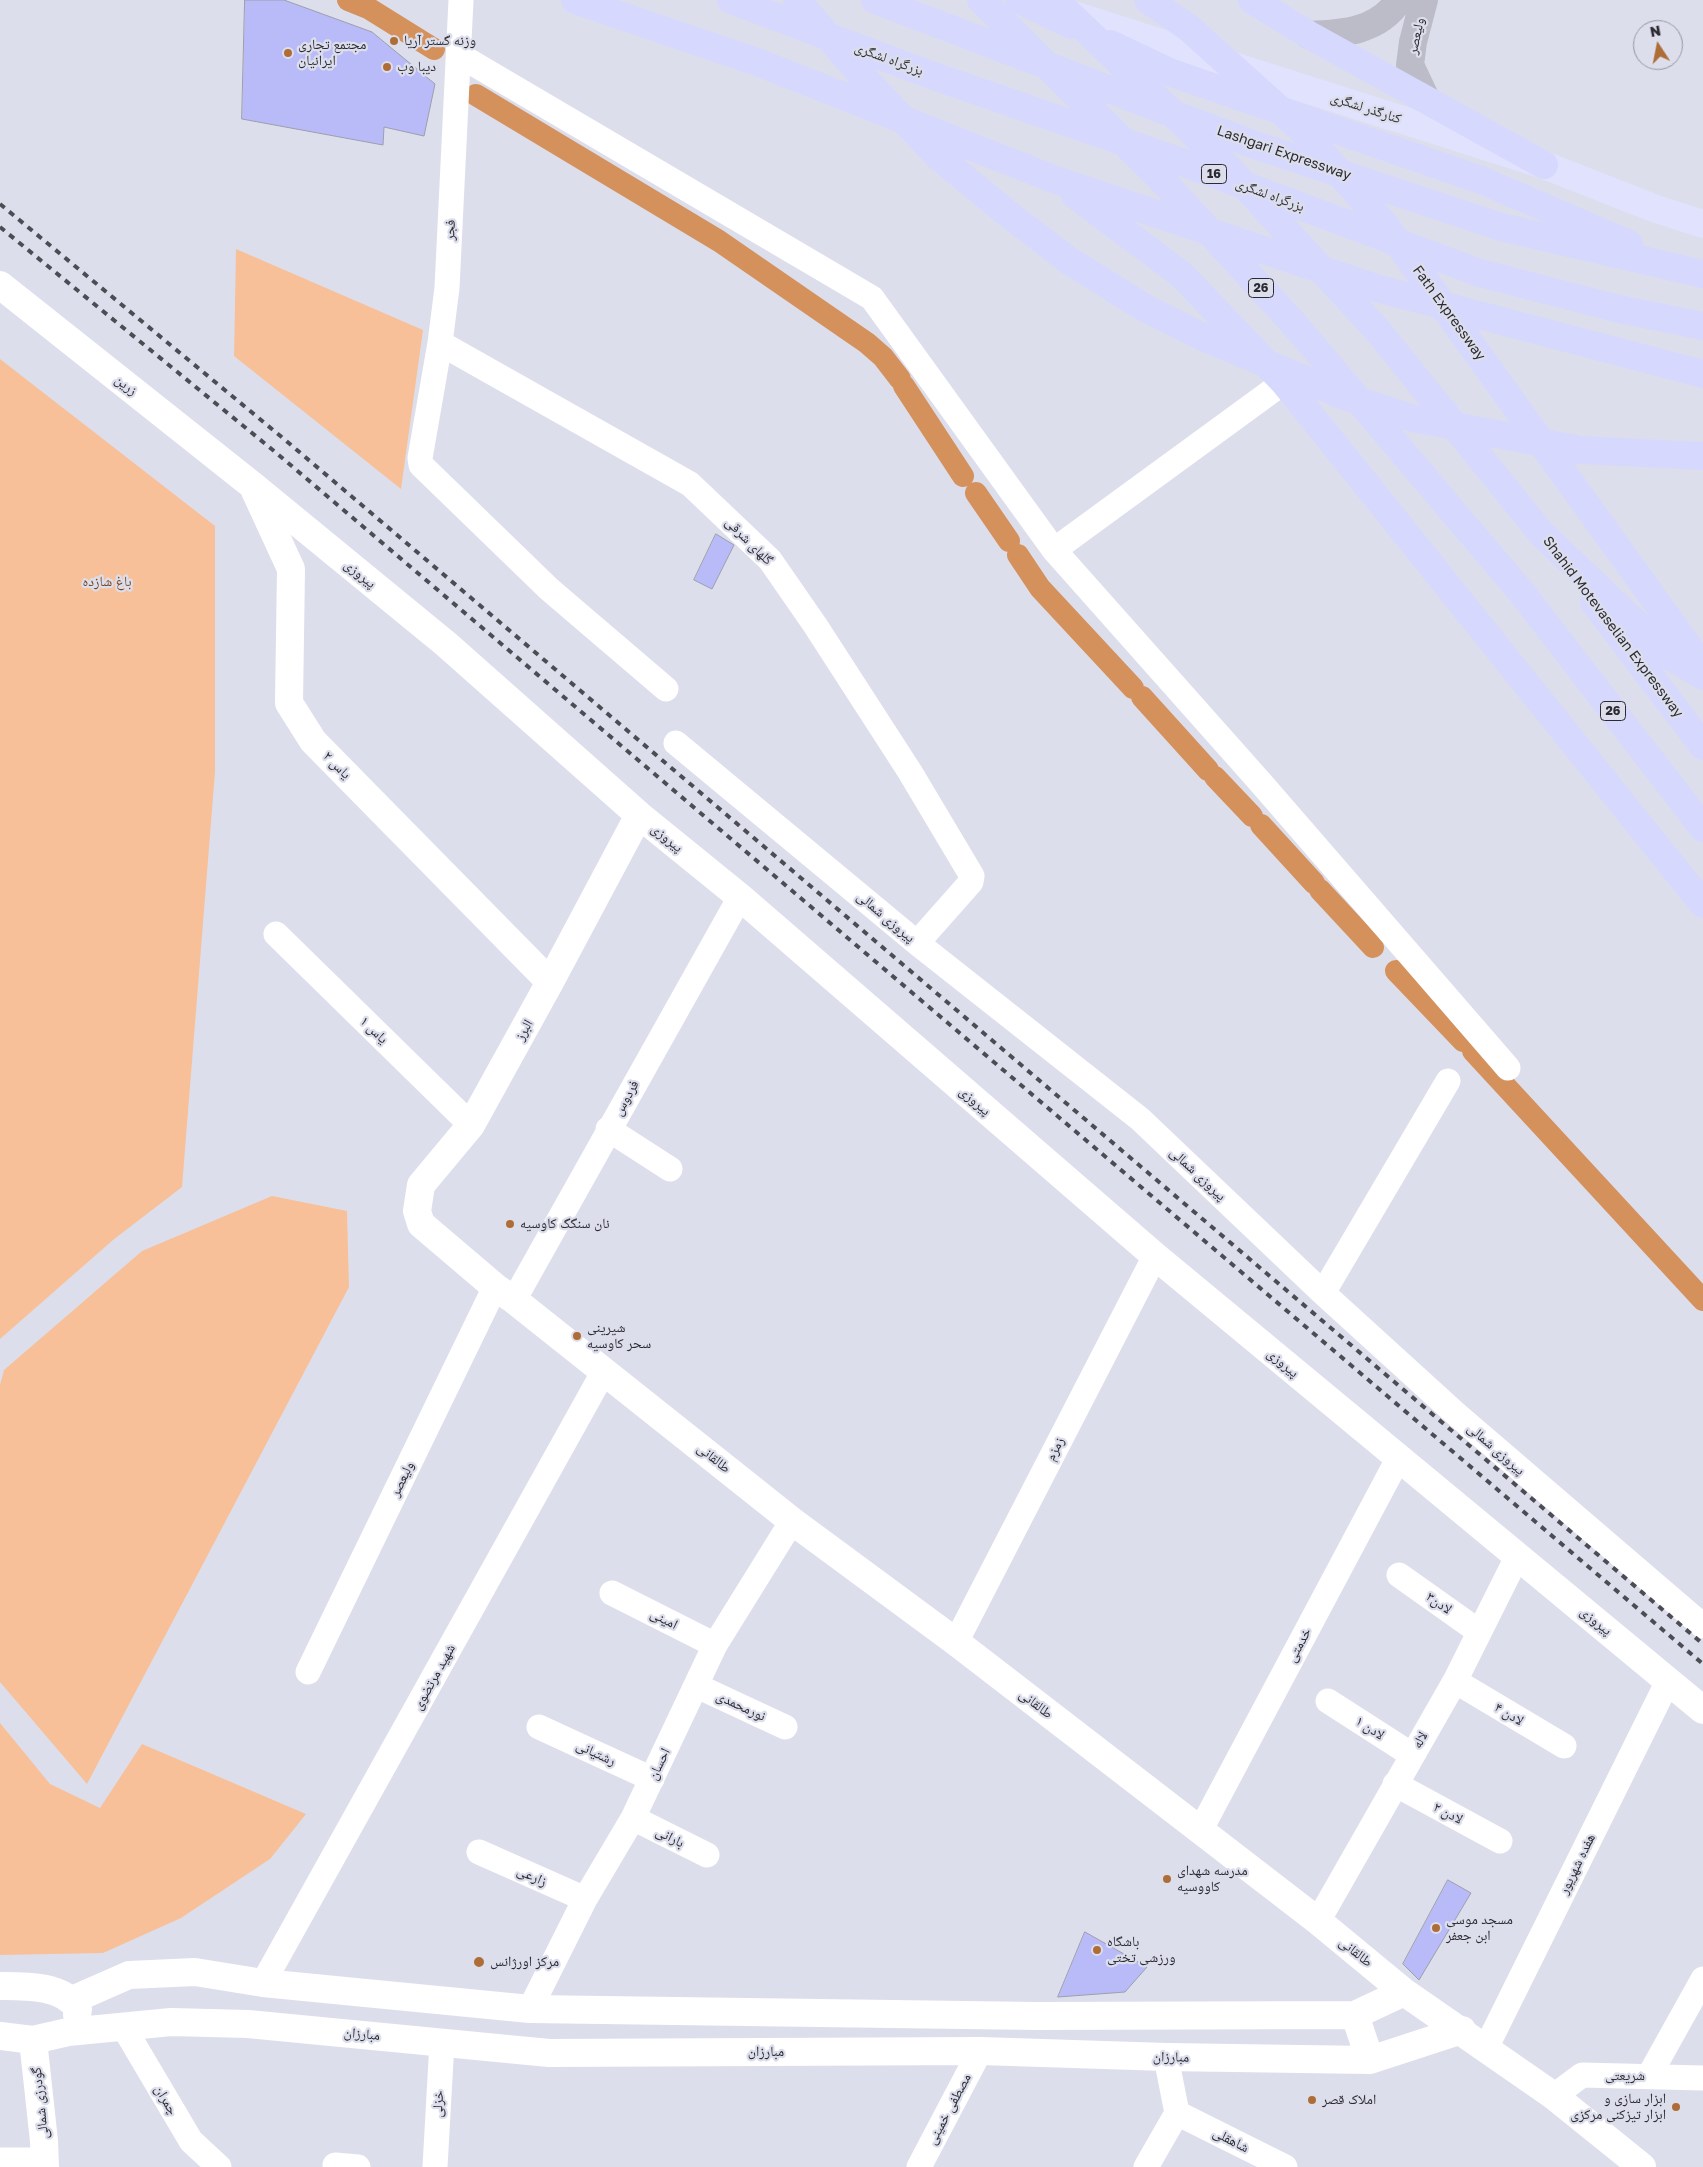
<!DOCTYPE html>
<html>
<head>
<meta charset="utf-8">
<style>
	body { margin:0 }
	#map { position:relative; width:1703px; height:2167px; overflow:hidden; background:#dddeec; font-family:"Golos Text",sans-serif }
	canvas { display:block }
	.north { position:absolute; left:1633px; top:20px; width:50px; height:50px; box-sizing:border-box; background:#dddeec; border:1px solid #9696a1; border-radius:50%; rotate:349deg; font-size:14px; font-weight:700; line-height:20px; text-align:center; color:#2b2b31 }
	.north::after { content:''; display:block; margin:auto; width:18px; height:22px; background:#ae6d37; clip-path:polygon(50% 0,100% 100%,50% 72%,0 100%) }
</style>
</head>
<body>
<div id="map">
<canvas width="1703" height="2167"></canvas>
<div class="north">N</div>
</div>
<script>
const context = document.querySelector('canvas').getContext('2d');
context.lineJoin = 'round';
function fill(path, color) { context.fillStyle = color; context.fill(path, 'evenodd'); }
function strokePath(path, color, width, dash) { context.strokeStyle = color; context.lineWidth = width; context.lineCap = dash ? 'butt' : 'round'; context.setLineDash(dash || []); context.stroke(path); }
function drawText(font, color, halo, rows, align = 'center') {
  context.font = font + ' "Golos Text","Noto Naskh Arabic",sans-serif'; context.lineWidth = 4.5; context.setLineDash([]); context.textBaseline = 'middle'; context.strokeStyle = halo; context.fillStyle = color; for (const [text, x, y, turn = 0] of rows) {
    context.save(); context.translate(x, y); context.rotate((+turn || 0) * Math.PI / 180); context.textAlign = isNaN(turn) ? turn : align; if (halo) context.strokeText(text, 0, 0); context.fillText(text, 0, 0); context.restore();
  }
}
const green = new Path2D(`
	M236 249 423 330 401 489 234 356Z
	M0 359 215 526V772L182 1187 113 1240 0 1339Z
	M272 1196 347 1211 349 1287 87 1784 0 1682V1385L4 1370 142 1251Z
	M0 1723 50 1784 100 1808 142 1744 306 1814 270 1859 181 1918 103 1953 0 1955Z`);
const canal = new Path2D(`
	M348 0 368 8 434 49
	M476 95 719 241 867 343 883 357 900 379
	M904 386 963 476
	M976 493 1009 541
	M1018 555 1040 588 1133 688
	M1142 697 1208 770
	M1215 777 1252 816
	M1261 825 1314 883
	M1320 890 1373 947
	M1396 971 1463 1041
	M1473 1051 1703 1300`);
const building = new Path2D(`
	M245 0H284L372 32 435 84 424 136 384 127 383 145 242 119Z
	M716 534 734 545 712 589 694 580Z
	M1448 1880 1471 1893 1419 1980 1403 1964Z
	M1085 1932 1147 1967 1125 1992 1058 1997Z`);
const minor = new Path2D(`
	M461 0 447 288 440 343 420 458 421 465 549 589 666 689
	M459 55 872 298 1054 550 1261 783 1508 1068
	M440 343 690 484 770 560 815 625 910 772 972 876 971 882 917 943
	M1054 550 1284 382
	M676 743 917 943 1140 1119 1323 1293 1456 1414 1703 1626
	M276 934 471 1125
	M608 1129 670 1169
	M1323 1293 1448 1081
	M514 1300 740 897
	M1399 1575 1478 1631
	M612 1593 715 1645
	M956 1642 1155 1256
	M308 1672 495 1287
	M1455 1681 1564 1746
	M697 1686 785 1727
	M1328 1701 1412 1755
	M539 1727 652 1779
	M1395 1784 1500 1841
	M633 1818 707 1855
	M1200 1831 1398 1459
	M479 1852 585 1899
	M1318 1921 1455 1681 1517 1557
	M263 1983 604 1371
	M530 2009 585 1899 633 1818 715 1645 792 1521
	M123 2026 191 2141 219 2167
	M1486 2048 1668 1681
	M1649 2076 1703 1979
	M1554 2096 1582 2075 1703 2078
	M1177 2113 1285 2167
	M0 2160H45
	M335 2165 358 2167
	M435 2167 442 2042
	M919 2167 980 2051
	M1146 2167 1177 2113 1166 2057`);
const tertiary = new Path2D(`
	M0 285 252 485 446 644 639 815 740 897 1155 1256 1703 1710
	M255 491 291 569 289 703 313 741 550 982
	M639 815 550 982 471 1125 421 1185 417 1211 421 1224 495 1287 514 1300 792 1521 956 1642 1318 1921 1404 1992 1554 2096 1642 2167
	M0 1986C26 1986 63 1985 78 2009L77 2015
	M72 2000 129 1975 195 1972 263 1983 530 2009 1037 2016 1355 2015 1404 1992
	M1355 2015 1370 2060
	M0 2036 33 2040 68 2032 171 2022 248 2024 549 2053 980 2051 1166 2057 1370 2060 1462 2030
	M33 2040 44 2141 45 2167`);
const secondary = new Path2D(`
	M1424 0 1413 42 1410 65 1426 99
	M1309 35C1343 34 1379 31 1399 0`);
const primary = new Path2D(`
	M1064 12 1544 165 1656 209 1703 224`);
const trunk = new Path2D(`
	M575 0 757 62 1056 180 1376 288 1703 374
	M731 0 928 74 1187 164 1480 273 1619 309 1703 326
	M797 0 861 75 939 157 1007 213 1068 260 1145 308 1205 338 1347 397 1412 418 1581 450 1703 456
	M875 0 1255 145 1501 227 1703 274
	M981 0 1162 180 1294 324 1522 593 1703 828
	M1019 0 1071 25
	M1055 0 1222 161 1378 331 1541 533 1672 658 1703 676
	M1148 0 1189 28 1301 129 1385 225 1703 667
	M1252 0 1309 35 1544 165
	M1110 44 1169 72 1481 180 1629 244
	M1075 195 1182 275 1284 382 1703 904
	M1594 602 1703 746`);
const rail = new Path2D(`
	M0 204 284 439 1703 1644
	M0 227 274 451 1703 1664`);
const markers = [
	[394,41,5,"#ae6d37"],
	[288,53,5,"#ae6d37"],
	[387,67,5,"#ae6d37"],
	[510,1224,5,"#ae6d37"],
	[577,1336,5,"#ae6d37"],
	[1167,1879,5,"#ae6d37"],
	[1436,1928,5,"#ae6d37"],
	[1097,1950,5,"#ae6d37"],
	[479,1962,6,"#ae6d37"],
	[1312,2100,5,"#ae6d37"],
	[1676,2107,5,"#ae6d37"]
];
const shields = [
	[1214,174,25],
	[1261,288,25],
	[1613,711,25]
];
const shieldNames = [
	["16",1214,174],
	["26",1261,288],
	["26",1613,711]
];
const streetNames = [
	["ولیعصر",1416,36,-78],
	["بزرگراه لشگری",889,59,20],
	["کنارگذر لشگری",1366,108,18],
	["Lashgari Expressway",1284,153,19],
	["بزرگراه لشگری",1270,195,20],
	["فجر",450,230,-87],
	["Fath Expressway",1449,313,54],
	["زرین",126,385,38],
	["گلهای شرقی",749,541,45],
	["پیروزی",360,574,39],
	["Shahid Motevaselian Expressway",1613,627,53],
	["یاس ۲",337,765,45],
	["پیروزی",667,838,39],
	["پیروزی شمالی",886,917,40],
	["یاس ۱",374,1030,44],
	["البرز",524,1030,-61],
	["فردوس",626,1098,-61],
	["پیروزی",975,1101,41],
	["پیروزی شمالی",1198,1174,43],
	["پیروزی",1283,1363,40],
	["زمزم",1055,1449,-63],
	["پیروزی شمالی",1496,1449,41],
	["طالقانی",714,1458,39],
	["ولیعصر",402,1479,-64],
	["لادن۳",1439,1603,35],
	["امینی",664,1619,27],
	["پیروزی",1596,1621,39],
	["خدمتی",1299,1645,-62],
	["شهید مرتضوی",434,1677,-61],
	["طالقانی",1036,1704,38],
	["نورمحمدی",741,1706,25],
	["لادن ۴",1509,1714,31],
	["لادن ۱",1370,1728,33],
	["لاله",1420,1740,-60],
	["رشتیانی",596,1753,25],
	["احسان",659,1764,-64],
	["لادن ۲",1448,1813,28],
	["بارانی",670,1837,27],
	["هفده شهریور",1577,1864,-64],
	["زارعی",532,1876,24],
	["طالقانی",1356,1952,39],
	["مبارزان",362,2034,5],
	["مبارزان",766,2052],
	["مبارزان",1171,2057,1],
	["شریعتی",1625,2076],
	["چمران",166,2100,60],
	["گودرزی شمالی",40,2103,-96],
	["خزلی",438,2104,-87],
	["مصطفی خمینی",949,2109,-62],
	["شاهقلی",1231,2140,27]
];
const poiNames = [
	["وزنه گستر آریا",404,41],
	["مجتمع تجاری",298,45],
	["ایرانیان",298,61],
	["دیبا وب",397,67],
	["نان سنگگ کاوسیه",520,1224],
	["شیرینی",587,1328],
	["سحر کاوسیه",587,1344],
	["مدرسه شهدای",1177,1871],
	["کاووسیه",1177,1887],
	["مسجد موسی",1446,1920],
	["ابن جعفر",1446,1936],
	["باشگاه",1107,1942],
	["ورزشی تختی",1107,1958],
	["مرکز اورژانس",490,1962],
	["ابزار سازی و",1666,2099,"right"],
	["ابزار تیزکنی مرکزی",1666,2115,"right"],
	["املاک قصر",1322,2100]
];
const parkNames = [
	["باغ شازده",107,582]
];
fill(green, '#f7c098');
strokePath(canal, '#d5915c', 22);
fill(building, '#b8bbf8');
strokePath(building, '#9d9eab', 1);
strokePath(minor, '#fff', 25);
strokePath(tertiary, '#fff', 28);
strokePath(secondary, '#bcbcc9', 28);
strokePath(primary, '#e0e2fe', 28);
strokePath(trunk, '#d6d8fe', 28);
strokePath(rail, '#4c4c54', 4, [6, 6]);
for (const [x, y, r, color] of markers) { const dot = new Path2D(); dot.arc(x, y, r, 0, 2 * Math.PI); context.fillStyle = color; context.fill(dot); strokePath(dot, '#dddeec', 2); }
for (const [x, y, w] of shields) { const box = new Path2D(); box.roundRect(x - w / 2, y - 9.5, w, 19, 4); context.fillStyle = '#dddeec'; context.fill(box); strokePath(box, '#2b2b31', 1); }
drawText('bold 12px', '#2b2b31', null, shieldNames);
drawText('14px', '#2b2b31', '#dddeec', streetNames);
drawText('14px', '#2b2b31', '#dddeec', poiNames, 'left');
drawText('14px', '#754720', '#dddeec', parkNames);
</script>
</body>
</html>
